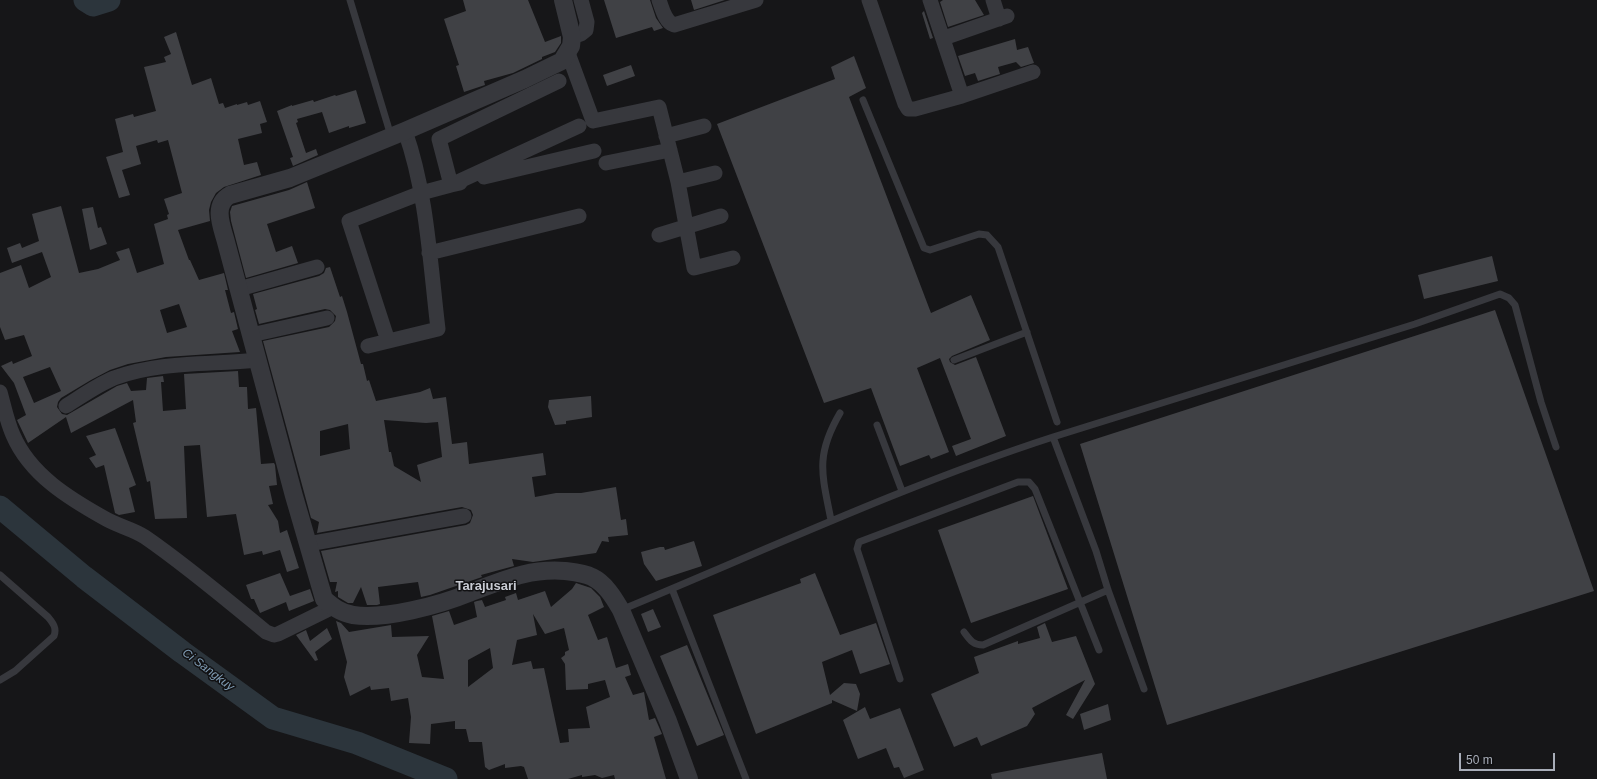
<!DOCTYPE html>
<html>
<head>
<meta charset="utf-8">
<style>
	body { margin:0 }
	#map { position:relative; width:1597px; height:779px; overflow:hidden; background:#161618; font-family:Arial,sans-serif }
	canvas { display:block }
	.scale { position:absolute; left:1459px; top:753px; width:96px; height:18px; box-sizing:border-box; border:2px solid #a8adb8; border-top:0; padding-left:5px; font-size:12px; line-height:14px; white-space:nowrap; color:#a8adb8; -webkit-text-stroke:3px #111113; paint-order:stroke }
</style>
</head>
<body>
<div id="map">
<canvas width="1597" height="779"></canvas>
<div class="scale">50 m</div>
</div>
<script>
const context = document.querySelector('canvas').getContext('2d');
context.lineJoin = 'round';
function strokePath(path, color, width, dash) { context.strokeStyle = color; context.lineWidth = width; context.lineCap = dash ? 'butt' : 'round'; context.setLineDash(dash || []); context.stroke(path); }
function fill(path, color) { context.fillStyle = color; context.fill(path, 'evenodd'); }
function drawText(font, color, halo, rows, align = 'center') {
  context.font = font + ' Arial,sans-serif'; context.lineWidth = 3; context.setLineDash([]); context.textBaseline = 'middle'; context.strokeStyle = halo; context.fillStyle = color; for (const [text, x, y, turn = 0] of rows) {
    context.save(); context.translate(x, y); context.rotate((+turn || 0) * Math.PI / 180); context.textAlign = isNaN(turn) ? turn : align; if (halo) context.strokeText(text, 0, 0); context.fillText(text, 0, 0); context.restore();
  }
}
const river = new Path2D(`
	M85 0 93 5 109 0
	M0 507 84 577 182 652 273 718 357 743 446 779`);
const building = new Path2D(`
	M463 0H528L545 42 561 36V43L555 52 542 57V59L513 73 484 81 485 85 464 92 456 66 459 65 444 19 466 11Z
	M604 0H650L656 18 663 28 654 31 652 27 616 38Z
	M691 0H725L694 10Z
	M943 0H975L984 15 948 27 940 2Z
	M924 11 933 38 930 39 922 13Z
	M176 32 192 85 211 78 219 104 223 103 225 108 237 104V105L247 102 248 105 260 101 267 122 260 124 262 133 238 139 244 165 257 162 261 175 224 187 216 193 211 202 209 210 210 221 178 230 189 260H190L199 280 224 273 228 290H225L231 313 234 312 238 329 232 331 240 352 166 357 128 364 110 370 91 380 61 398 58 402 57 407 62 414 67 415 117 386 127 383 131 391 146 390 147 378 163 376 164 382H161L163 411 186 409 184 374 238 371 239 387H247L248 409 256 408 261 464 274 463 275 465 277 485 269 486 273 504 268 505 278 521 280 533 287 530 299 568 287 572 280 550 263 555 262 551 244 555 236 514 207 517 200 445 184 446 187 518 155 519 150 481 147 482 133 423 136 422 133 400 71 433 66 417 28 443 17 420 26 415 14 383 1 366 12 361 13 364 32 356 24 335 5 340 0 327V273L21 265 29 288 51 277 42 252 12 263 7 248 20 243 22 248 39 241 32 214 61 206 79 273 98 269 120 260 116 252 129 248 137 273 164 264 154 224 168 219 167 215 169 214 164 199 182 193 168 140 158 143 157 140 136 146 141 164 122 170 130 195 119 198 106 157 123 152 115 119 133 114 134 117 156 111 144 67 166 62 164 57 171 54 164 37ZM179 304 187 327 167 333 160 310ZM50 367 61 391 34 403 23 377Z
	M1015 39 1017 50 1028 47 1034 63 1021 67 1016 62 998 67 1000 74 978 81 975 73 965 76 958 56Z
	M854 56 866 88 849 97 931 313 971 295 990 340 952 356 949 359 950 362 955 365 976 357 1006 436 956 456 952 446 971 439 940 358 917 368 949 452 931 459 929 455 900 466 871 388 824 403 717 124 835 79 831 67Z
	M631 65 635 76 607 86 603 75Z
	M356 90 366 123 349 128V126L329 133 322 112 297 119 298 122 296 123 306 153 316 149 318 155 293 166 290 158 293 157 277 111 292 105V106L313 100 314 102 335 95 336 96Z
	M307 182 315 208 267 224 276 252 292 246 298 263 246 278 231 221 230 212 232 206 289 190Z
	M93 207 98 228 101 227 107 244 90 250 82 209Z
	M1492 256 1498 281 1424 299 1418 275Z
	M330 267 340 297 342 296 347 312 361 364H363L367 381 369 380 376 401 420 392 430 388 433 399 446 397 452 444 467 442 469 464 543 453 546 475 532 477 535 497 556 493H581L616 487 621 520 626 519 628 535 608 537 609 542 602 541 596 553 533 562 512 559 514 566 481 575 482 577 430 595 421 597 418 582 378 587 380 604 377 605H367L361 587 353 603H348L338 597V591L335 592 337 582H330L321 551 466 525 470 523 473 515 471 510 462 507 317 533 319 522 311 518 263 341 329 327 335 321 336 316 330 310 325 309 259 324 255 310 257 309 253 294 319 276 324 273 326 268ZM384 420 426 423 438 422 442 457 417 465 421 482 394 466 391 452H389ZM348 424 350 449 320 456V431Z
	M1495 310 1594 591 1167 725 1080 444Z
	M591 396 592 417 566 421V424L555 425 548 407 549 400Z
	M115 428 136 485 129 488 135 512 119 515 115 513 104 465 96 468 89 458 96 455 86 436Z
	M1033 496 1068 589 971 623 938 530Z
	M694 541 702 566 656 581 644 564 641 552 660 547H664L665 550Z
	M280 573 290 596 310 589 314 601 289 611 286 602 260 613 254 599H251L246 585Z
	M815 573 840 635 876 623 890 664 860 674 852 650 822 662 830 695 844 683 856 684 860 694 857 711 832 700V703L756 734 713 615 801 583 800 579Z
	M576 583 591 588 600 597 604 607 588 615 598 640 607 637 616 668 628 664 631 675 625 677 633 695 644 692 649 720 655 718 662 734 654 737 666 779H615L614 775 602 778 595 775 582 777V775L568 779H528L524 767 521 766 505 768V764L489 770 485 767 482 742H469L466 729H455V721L431 724 430 744 409 743 411 717 408 698 391 701 389 688 371 690 370 686 350 696 344 677 347 662 336 621 341 623 349 632 391 625 392 637 429 636 417 655 422 677 444 679 432 616 449 611 454 625 477 617 474 602 477 601 482 600 485 607 506 600 505 597 516 593 518 600 545 591 551 607 572 589ZM533 614 545 634 564 628 569 650 565 652V655L561 658 565 664 566 690 588 689V684L605 680 610 697 586 707 590 728 568 729 569 742 560 743 544 668 533 669 531 661 512 665 517 640 537 635ZM490 648 493 668 468 687V660Z
	M653 609 661 627 648 632 641 614Z
	M1045 623 1052 642 1076 636 1095 684 1073 719 1066 715 1085 680 1032 708 1035 714 1027 726 981 746 977 737 954 747 931 694 979 673 974 657 1018 641V644L1040 638 1037 627Z
	M327 628 332 639 315 652 318 660 315 661 296 635 306 630 310 641Z
	M687 645 724 735 697 746 660 656Z
	M1108 704 1111 720 1084 730 1080 714Z
	M865 707 870 719 900 708 924 770 904 778 899 767 894 768 886 748 858 759 843 720Z
	M1102 753 1107 779H992L991 774Z`);
const service = new Path2D(`
	M350 0 391 136
	M863 100 924 248 930 250 979 234 987 235 998 247 1057 422
	M954 360 1027 332
	M877 425 902 491
	M1053 437 1415 324 1500 294 1509 298 1515 305 1541 402 1556 447
	M831 520C822 474 815 456 840 413
	M0 575 48 617C53 623 57 628 54 636L15 671 0 680
	M672 589 746 779
	M621 610C764 551 905 485 1053 437L1096 551 1108 590 1144 689
	M964 632C970 640 973 645 983 645L1108 590
	M900 679 857 549 859 542 1018 482H1029L1035 489 1099 650`);
const minor = new Path2D(`
	M659 0C662 8 665 22 674 25L756 0
	M869 0 905 104 908 109H915L962 96 1033 72
	M930 0 962 96
	M993 0 999 19
	M572 37 581 34 586 30 587 22 581 0
	M944 38 1007 16
	M568 53 593 121 659 107 678 182 694 268 733 258
	M666 136 704 126
	M606 163 670 150
	M484 177 594 151
	M678 182 715 173
	M460 183 451 185 439 139 559 81
	M659 235 721 216
	M429 253 579 216
	M239 289 317 267
	M251 335 327 318
	M388 341 349 221 421 193 451 185 579 126
	M368 346 438 329C430 263 427 193 405 131
	M0 392C4 406 7 422 13 435 30 475 70 499 106 519 118 526 133 529 145 537 187 566 226 599 266 632L274 635 278 634 333 607
	M66 406C82 396 97 385 114 378 159 361 210 365 258 360
	M308 544 464 516`);
const tertiary = new Path2D(`
	M563 0 572 37 571 46 562 61 525 79 405 131 317 167 290 178 230 195C212 205 222 227 226 242L294 496 324 599C333 607 341 613 353 615 384 620 440 605 469 593 502 581 528 568 565 571 573 572 584 573 592 577 605 583 614 598 621 610L668 721 689 779`);
const waterNames = [
	["Ci Sangkuy",208,670,37]
];
const quarterNames = [
	["Tarajusari",486,586]
];
strokePath(river, '#2c353c', 23);
fill(building, '#404145');
strokePath(service, '#37383d', 7);
strokePath(minor, '#37383d', 15);
strokePath(tertiary, '#37383d', 18);
drawText('italic 12px', '#7f9bb3', '#111113', waterNames);
drawText('bold 13px', '#c9ccd4', '#111113', quarterNames);
</script>
</body>
</html>
